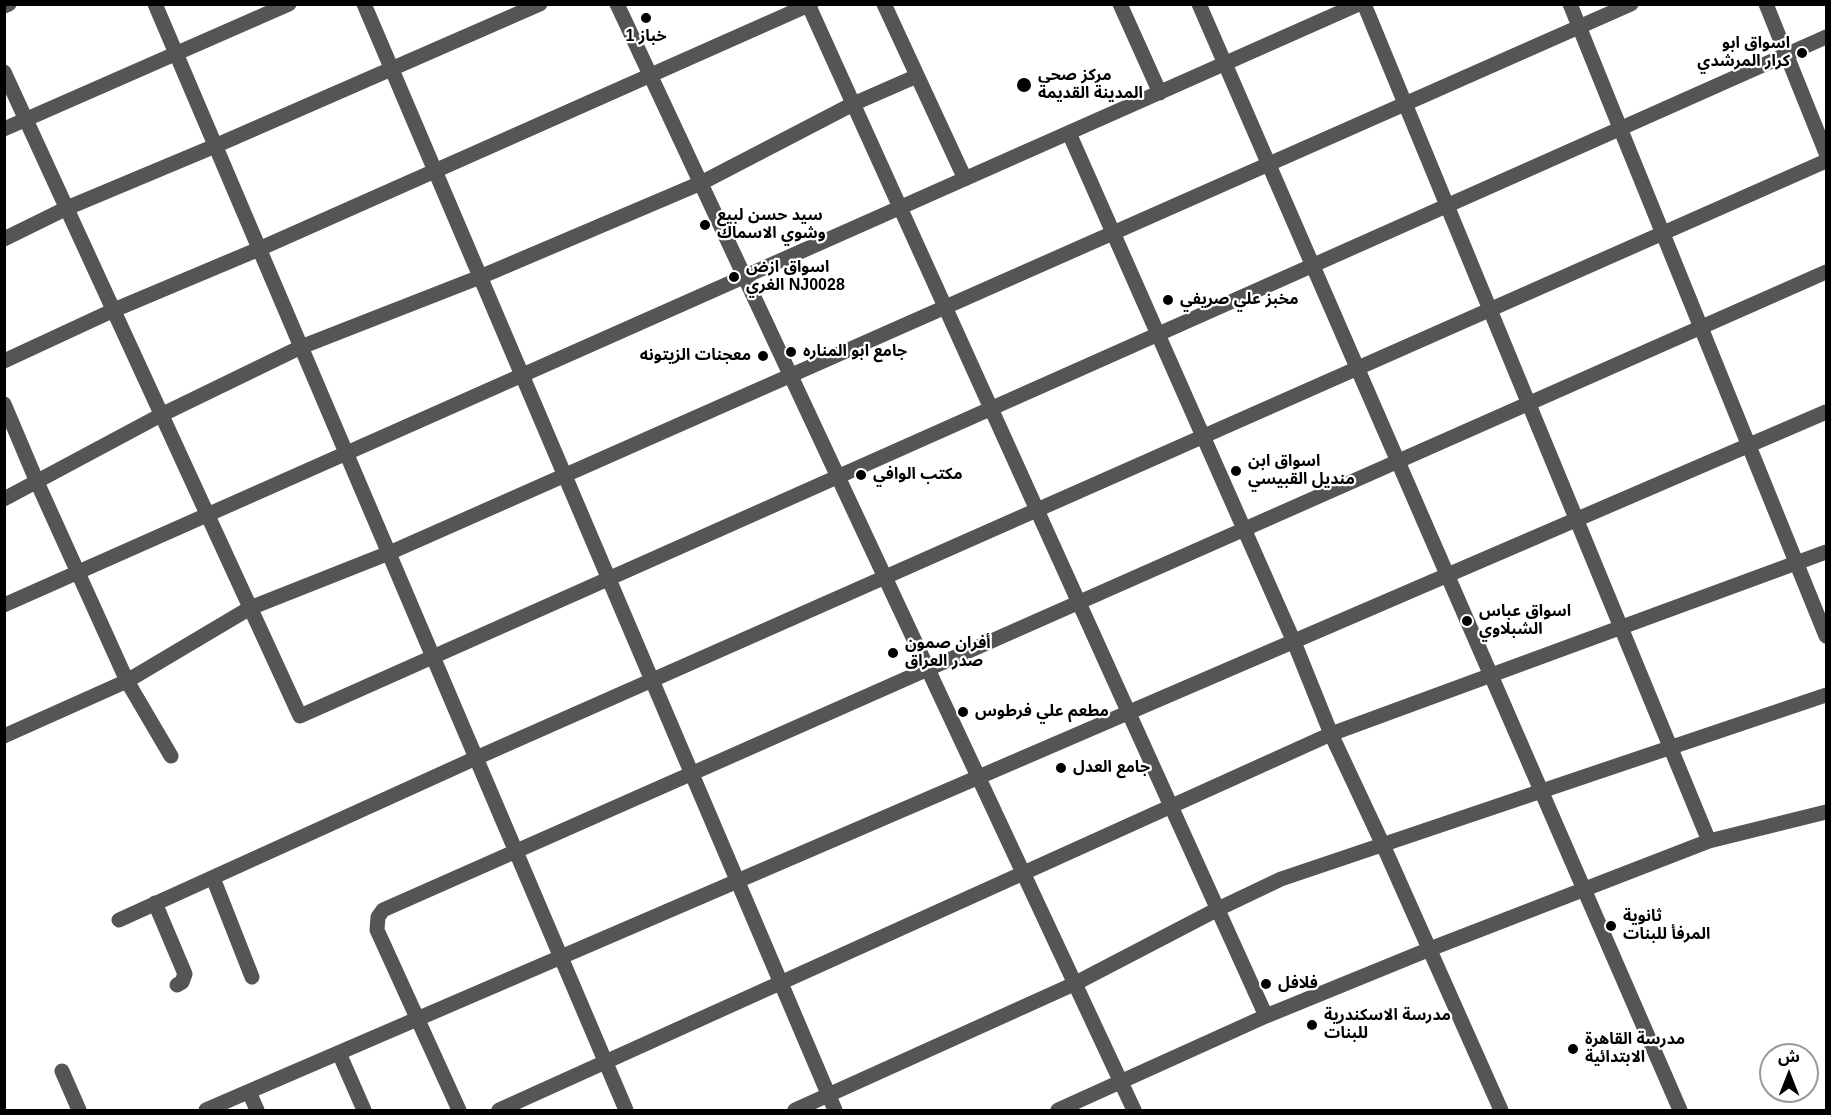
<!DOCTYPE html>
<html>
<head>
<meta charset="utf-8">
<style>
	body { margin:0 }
	#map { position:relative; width:1831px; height:1115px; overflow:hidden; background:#fff; font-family:Helvetica,"Noto Sans Arabic",sans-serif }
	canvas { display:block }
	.frame { position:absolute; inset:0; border:6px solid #000; pointer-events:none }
	.north { position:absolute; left:1759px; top:1043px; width:60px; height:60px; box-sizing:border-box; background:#fff; border:2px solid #999; border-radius:50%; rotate:0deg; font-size:16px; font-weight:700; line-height:24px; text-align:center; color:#000 }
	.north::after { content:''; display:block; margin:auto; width:21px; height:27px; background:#000; clip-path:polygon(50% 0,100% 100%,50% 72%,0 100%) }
</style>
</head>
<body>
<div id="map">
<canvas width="1831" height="1115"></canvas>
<div class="frame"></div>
<div class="north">ش</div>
</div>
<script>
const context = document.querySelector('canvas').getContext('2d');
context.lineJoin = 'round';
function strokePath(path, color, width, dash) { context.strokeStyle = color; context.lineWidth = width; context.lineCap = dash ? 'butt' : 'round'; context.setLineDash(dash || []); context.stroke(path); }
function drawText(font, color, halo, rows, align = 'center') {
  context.font = font + ' Helvetica,"Noto Sans Arabic",sans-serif'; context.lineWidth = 4.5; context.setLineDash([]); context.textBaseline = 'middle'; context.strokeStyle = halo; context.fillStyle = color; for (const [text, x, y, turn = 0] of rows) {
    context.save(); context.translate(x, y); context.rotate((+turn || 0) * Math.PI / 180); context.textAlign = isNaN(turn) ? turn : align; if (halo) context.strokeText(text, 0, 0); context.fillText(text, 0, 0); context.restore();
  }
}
const minor = new Path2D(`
	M155 4 626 1110
	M364 4 835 1110
	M617 4 1134 1110
	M808 4 1266 1016
	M884 4 965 179
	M1120 4 1160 93
	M1199 4 1680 1110
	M1364 4 1709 841
	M1570 4C1655 215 1741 426 1826 636
	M1766 4 1826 153
	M4 6 9 4
	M4 72 300 716 1826 37
	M4 129 289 4
	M1069 133 1294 642 1331 734 1383 845 1501 1110
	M4 239 67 208 215 146 540 4
	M4 361 114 310 259 249 811 4
	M4 404 37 482 127 681 171 756
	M4 499 161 415 301 347 480 277 701 183 853 104 917 76
	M4 605 1359 4
	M4 736 127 681 250 608 389 553 1631 4
	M213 878 252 977
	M155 903 185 974 182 982 177 985
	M119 920 476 758 1826 161
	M339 1053 364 1110
	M62 1071 79 1110
	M249 1092 257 1110
	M206 1110 1826 412
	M459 1110 377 930 378 917 383 910 1826 272
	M499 1110 1331 734 1826 552
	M795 1110 1074 984 1218 909 1281 879 1826 695
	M1058 1110 1266 1016 1430 949 1709 841 1826 812`);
const markers = [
	[646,18,6,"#000"],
	[1802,53,6,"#000"],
	[1024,85,8,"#000"],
	[705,225,6,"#000"],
	[734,277,6,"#000"],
	[1168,300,6,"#000"],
	[791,352,6,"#000"],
	[763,356,6,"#000"],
	[1236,471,6,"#000"],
	[861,475,6,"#000"],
	[1467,621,6,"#000"],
	[893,653,6,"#000"],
	[963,712,6,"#000"],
	[1061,768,6,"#000"],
	[1611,926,6,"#000"],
	[1266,984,6,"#000"],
	[1312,1025,6,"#000"],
	[1573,1049,6,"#000"]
];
const poiNames = [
	["خباز 1",646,37,"center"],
	["اسواق ابو",1790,44,"right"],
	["كرار المرشدي",1790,62,"right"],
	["مركز صحي",1038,76],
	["المدينة القديمة",1038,94],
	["سيد حسن لبيع",717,216],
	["وشوي الاسماك",717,234],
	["اسواق ازض",746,268],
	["الغري NJ0028",746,286],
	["مخبز علي صريفي",1180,300],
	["جامع ابو المناره",803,352],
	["معجنات الزيتونه",751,356,"right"],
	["اسواق ابن",1248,462],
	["منديل القبيسي",1248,480],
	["مكتب الوافي",873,475],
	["اسواق عباس",1479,612],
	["الشبلاوي",1479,630],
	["أفران صمون",905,644],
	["صدر العراق",905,662],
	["مطعم علي فرطوس",975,712],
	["جامع العدل",1073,768],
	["ثانوية",1623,917],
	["المرفأ للبنات",1623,935],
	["فلافل",1278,984],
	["مدرسة الاسكندرية",1324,1016],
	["للبنات",1324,1034],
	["مدرسة القاهرة",1585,1040],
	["الابتدائية",1585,1058]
];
strokePath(minor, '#555', 15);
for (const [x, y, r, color] of markers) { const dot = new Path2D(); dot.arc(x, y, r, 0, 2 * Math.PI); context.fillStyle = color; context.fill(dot); strokePath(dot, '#fff', 2); }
drawText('bold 16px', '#000', '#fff', poiNames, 'left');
</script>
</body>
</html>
